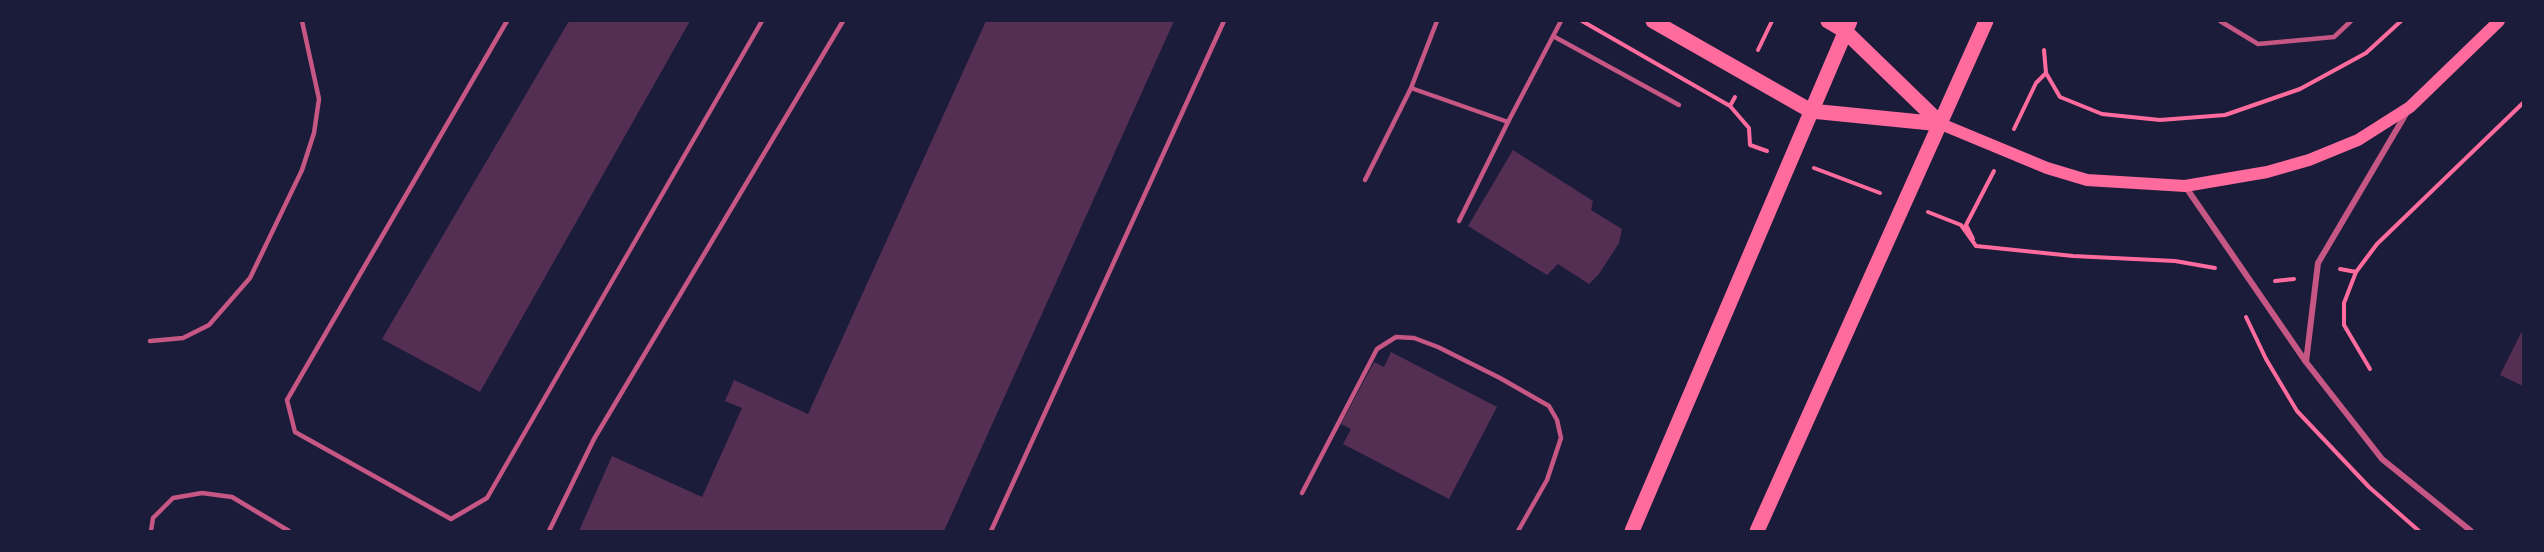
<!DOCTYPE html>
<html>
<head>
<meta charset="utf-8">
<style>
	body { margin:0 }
	#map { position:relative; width:2544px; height:552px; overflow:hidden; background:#1b1b3a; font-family:"DM Sans",sans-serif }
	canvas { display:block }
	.frame { position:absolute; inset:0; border:22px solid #1b1b3a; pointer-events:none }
</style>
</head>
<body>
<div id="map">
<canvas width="2544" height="552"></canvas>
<div class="frame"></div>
</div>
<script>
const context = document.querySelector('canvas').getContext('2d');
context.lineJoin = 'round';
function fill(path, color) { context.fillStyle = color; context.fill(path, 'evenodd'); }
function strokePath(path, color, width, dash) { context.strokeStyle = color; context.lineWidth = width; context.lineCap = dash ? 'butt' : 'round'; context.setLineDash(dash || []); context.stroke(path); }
const building = new Path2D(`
	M569 21H690L480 392 382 339Z
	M986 21H1174L944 531H579L612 456 702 497 742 408 725 401 734 380 808 414Z
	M1513 150 1593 201 1591 210 1622 229 1619 243 1599 274 1589 284 1558 264 1547 275 1468 226Z
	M2523 329V386L2500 375Z
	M1391 352 1497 407 1449 499 1343 444 1351 429 1341 424 1374 362 1384 367Z`);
const path = new Path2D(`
	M1582 21 1730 106
	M1758 50 1772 21
	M2044 50 2046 73 2060 97 2102 114 2160 120 2225 115 2300 89 2366 53 2401 21
	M1735 97 1730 106 1749 128 1750 145 1767 151
	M2014 129 2036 83 2046 73
	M1814 168 1880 193
	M1928 212 1961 225 1976 246 2073 256 2175 261 2215 268
	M1973 239 1966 225 1994 171
	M2340 269 2356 272
	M2275 281 2294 279
	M2246 317 2266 359 2297 411 2369 487 2419 531
	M2370 369 2344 325V303L2356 272 2377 244 2523 103`);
const service = new Path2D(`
	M507 21 287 400 295 432 451 519 487 498 762 21
	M1437 21 1411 88 1508 122 1561 21
	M2220 21 2258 44 2334 37 2351 21
	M1553 36 1679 105
	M1365 180 1411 88
	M1459 221 1508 122
	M150 341 183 338 209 325 250 278 302 170 314 133 319 99 302 21
	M1302 493 1377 349 1396 337 1414 338 1438 347 1500 378 1549 406 1557 420 1561 438 1547 480 1518 531
	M151 531 153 518 173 498 202 493 232 497 289 531
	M549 531 594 439 843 21
	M991 531 1224 21`);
const minor = new Path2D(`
	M2185 186 2306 362 2382 459 2471 531
	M2306 362 2318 263 2407 112`);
const secondary = new Path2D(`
	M1941 124 2047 168 2087 180 2185 186 2267 172 2309 160 2358 140 2410 107 2499 21`);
const primary = new Path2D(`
	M1653 21 1811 111 1941 124
	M1828 21 1845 31 1941 124
	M1632 531 1850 21
	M1757 531 1986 21`);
fill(building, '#542f53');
strokePath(path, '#ff6b9d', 4);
strokePath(service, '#c65784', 4.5);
strokePath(minor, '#c65784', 6);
strokePath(secondary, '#ff6b9d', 12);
strokePath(primary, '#ff6b9d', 15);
</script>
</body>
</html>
